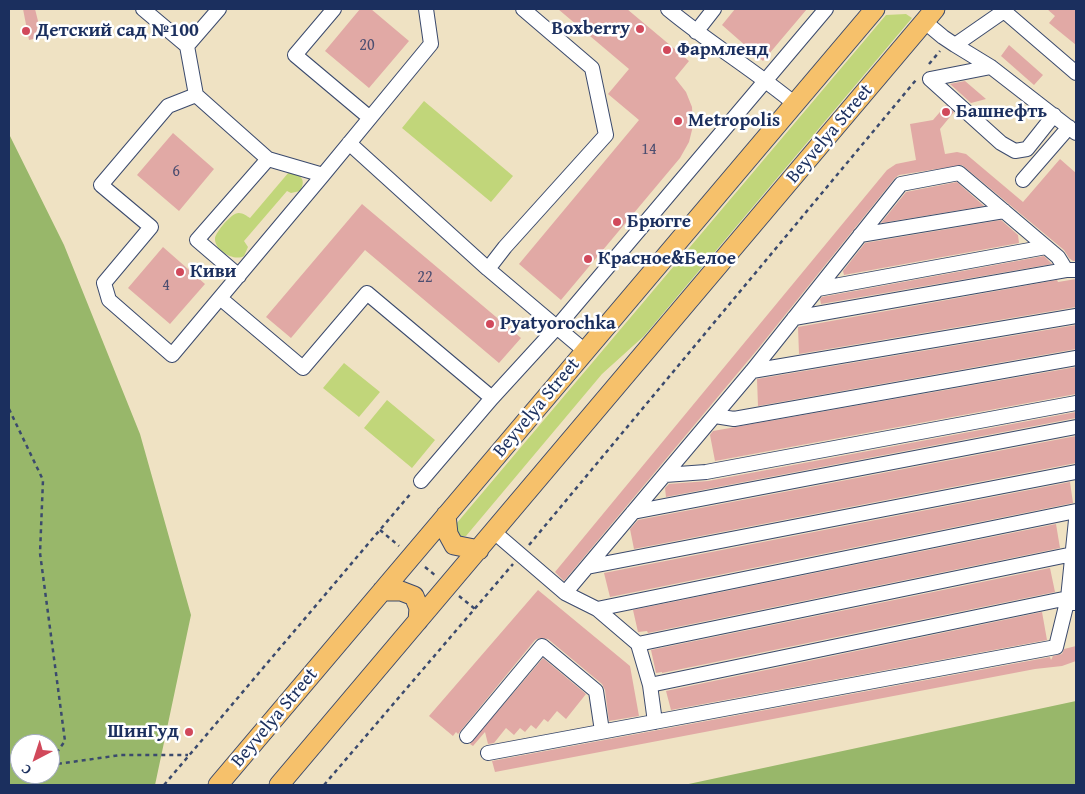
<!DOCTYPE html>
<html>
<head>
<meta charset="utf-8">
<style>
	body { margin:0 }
	#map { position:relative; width:1085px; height:794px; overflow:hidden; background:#efe2c3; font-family:"Gentium Book Plus",serif }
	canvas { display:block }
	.frame { position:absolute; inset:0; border:10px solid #1b2f5e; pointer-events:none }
	.north { position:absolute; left:10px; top:734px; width:50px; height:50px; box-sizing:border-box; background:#fff; border:1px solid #a4acbf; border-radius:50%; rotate:220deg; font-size:14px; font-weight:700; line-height:20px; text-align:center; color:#1b2f5e }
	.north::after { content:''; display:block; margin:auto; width:18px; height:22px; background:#d1495b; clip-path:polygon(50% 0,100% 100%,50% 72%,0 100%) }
</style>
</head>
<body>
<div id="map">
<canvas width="1085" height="794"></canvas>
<div class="frame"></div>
<div class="north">С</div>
</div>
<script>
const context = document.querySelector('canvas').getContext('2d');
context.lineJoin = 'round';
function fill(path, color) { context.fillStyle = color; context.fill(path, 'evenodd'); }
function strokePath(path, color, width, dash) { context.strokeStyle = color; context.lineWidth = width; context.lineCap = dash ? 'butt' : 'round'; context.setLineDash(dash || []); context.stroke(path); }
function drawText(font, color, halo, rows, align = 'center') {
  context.font = font + ' "Gentium Book Plus",serif'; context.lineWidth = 5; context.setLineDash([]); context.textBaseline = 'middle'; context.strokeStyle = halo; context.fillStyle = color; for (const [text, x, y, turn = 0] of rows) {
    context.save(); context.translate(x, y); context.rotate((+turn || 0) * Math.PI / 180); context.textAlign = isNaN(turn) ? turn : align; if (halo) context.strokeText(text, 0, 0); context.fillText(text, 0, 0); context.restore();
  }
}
const green = new Path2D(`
	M906 14 912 18 644 336 602 374 466 536H461L456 534V524L886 15Z
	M424 101 513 176 491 202 402 128Z
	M289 172C300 174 307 179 300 191L291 193 287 191 244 241 248 247 244 256C234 262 214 250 215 238 216 232 232 212 239 213 243 213 247 216 250 218Z
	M344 363 380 392 359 417 323 388Z
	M387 400 435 440 412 468 364 428Z`);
const forest = new Path2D(`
	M9 134 64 245 140 434 191 615 155 785H9ZM20 744H50V774H20Z
	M1076 701V785H684Z`);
const building = new Path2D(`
	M23 9H35L42 37 29 40Z
	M360 9H371L409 41 369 88 325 51Z
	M558 9H627L689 61 675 78 686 92 692 107 693 126 689 142 680 158 561 300 519 264 639 120 608 94 629 69Z
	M735 9H807L763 61 722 25Z
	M1047 9H1076V45L1049 23 1055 16Z
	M1009 45 1043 75 1034 85 1001 56Z
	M965 81 986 99 971 103 950 84Z
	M946 105 954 112 940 129 945 154 957 152 966 154 1023 202 1060 159 1076 173V261H1073L1069 258 1064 250 962 165 899 175 895 178 757 350 564 581 555 572 887 170 896 164 916 160 910 124 933 120Z
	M173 133 214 169 179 211 137 175Z
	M957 182 984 206 881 223 906 192Z
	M362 204 521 338 499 363 365 250 291 338 266 317Z
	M1001 220 1018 235 1019 243 844 275 843 271 865 243Z
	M163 247 205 284 170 324 128 288Z
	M1044 256 1052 264 821 304 820 299 822 297Z
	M1076 279V307L799 354 798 327 1057 280 1058 282Z
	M1076 325V349L758 406 757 379Z
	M1076 367V394L715 461 710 435 713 431Z
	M1076 412V418L666 497 665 488 669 484 708 481Z
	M1076 436V463L634 549 630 529 638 520Z
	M1070 482 1073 503 610 597 604 573Z
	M1056 524 1060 548 648 633 647 631 638 632 633 610Z
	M1050 568 1055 592 662 673V672L656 673 651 650Z
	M538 590 630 666 639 716 609 721 605 690 602 684 548 639 539 638 535 640 458 734 456 732 453 736 429 716Z
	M1042 612 1047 640 671 710 666 691Z
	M1076 646V661L1062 666 1035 669 495 772 492 761 1050 657 1051 660 1053 656 1062 654 1064 649Z
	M543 658 586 694 566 719 557 711 548 722 544 719 536 729 531 725 525 732 520 728 514 735 506 728 494 743 488 744 485 732 473 746 470 744Z`);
const path = new Path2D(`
	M929 64 940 51
	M9 409 43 480 40 553 65 741 50 762
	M380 530 399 546
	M529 545 916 80
	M425 567 436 576
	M459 596 475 609
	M50 765 121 755H188
	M33 785 41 774
	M164 785 412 492
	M324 785 513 564`);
const minor = new Path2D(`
	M143 9 187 46 196 95 168 106 101 185 151 227 104 283 109 300 172 355 323 175 431 44 426 9
	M334 9 295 55 370 118
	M668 9C709 43 754 70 795 104
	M925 22 943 37 955 45 1004 11 1076 73
	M696 32 714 9
	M955 45 991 67 1076 133
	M187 46 219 9
	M930 79 1001 143 1015 151 1027 149 1054 115
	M930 79 991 67
	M196 95 268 159
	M349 143 488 269 585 351
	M1023 180 1069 127
	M860 235 1004 211
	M488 269 505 247 606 135 592 68 523 9
	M239 276 197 240 268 159 323 175
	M818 289 1046 247
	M220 298 303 368 367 293 492 398
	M794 318 1066 270
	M752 371 1076 316
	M715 416 734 419 1076 358
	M665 475 706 472 1076 403
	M421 481 492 398 557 327 826 9
	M633 512 1076 427
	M494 532 565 593 597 609 638 644 650 685 655 722
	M587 567 1076 472
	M565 593 752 371 901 184 959 173 1058 257 1066 270H1076
	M597 609 1076 511
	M638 644 1073 554
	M650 685 1068 598 1074 603
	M467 736 542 646 596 691 602 731
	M488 753 1056 647 1068 598 1076 520`);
const major = new Path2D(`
	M446 515 448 534 454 545 479 550
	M382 591H401L414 596 419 608 418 621
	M218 785 875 9
	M279 785 935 9`);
const markers = [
	[640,29,5,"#d1495b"],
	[26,31,5,"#d1495b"],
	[667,50,5,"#d1495b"],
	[946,112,5,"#d1495b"],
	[678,121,5,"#d1495b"],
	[617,222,5,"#d1495b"],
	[588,259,5,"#d1495b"],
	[180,272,5,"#d1495b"],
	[490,324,5,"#d1495b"],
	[189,732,5,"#d1495b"]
];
const numberNames = [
	["20",367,46],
	["14",649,150],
	["6",176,172],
	["22",425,278],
	["4",166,286]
];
const poiNames = [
	["Boxberry",630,29,"right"],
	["Детский сад №100",36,31],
	["Фармленд",677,50],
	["Башнефть",956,112],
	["Metropolis",688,121],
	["Брюгге",627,222],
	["Красное&Белое",598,259],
	["Киви",190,272],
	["Pyatyorochka",500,324],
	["ШинГуд",179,732,"right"]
];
const streetNames = [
	["Beyvelya Street",830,134,-50],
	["Beyvelya Street",537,408,-50],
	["Beyvelya Street",275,718,-50]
];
fill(green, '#c1d67a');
fill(forest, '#98b76a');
fill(building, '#e1a9a5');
strokePath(minor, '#3b4a6d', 16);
strokePath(major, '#3b4a6d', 21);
strokePath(path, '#3b4a6d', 2.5, [4, 4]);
strokePath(minor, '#fff', 14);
strokePath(major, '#f6c16b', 19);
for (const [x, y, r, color] of markers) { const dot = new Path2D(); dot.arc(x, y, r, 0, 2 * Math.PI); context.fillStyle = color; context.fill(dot); strokePath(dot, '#fff', 2); }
drawText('16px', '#4c4e70', null, numberNames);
drawText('bold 19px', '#1b2f5e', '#fff', poiNames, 'left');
drawText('19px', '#1b2f5e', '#fff', streetNames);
</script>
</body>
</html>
